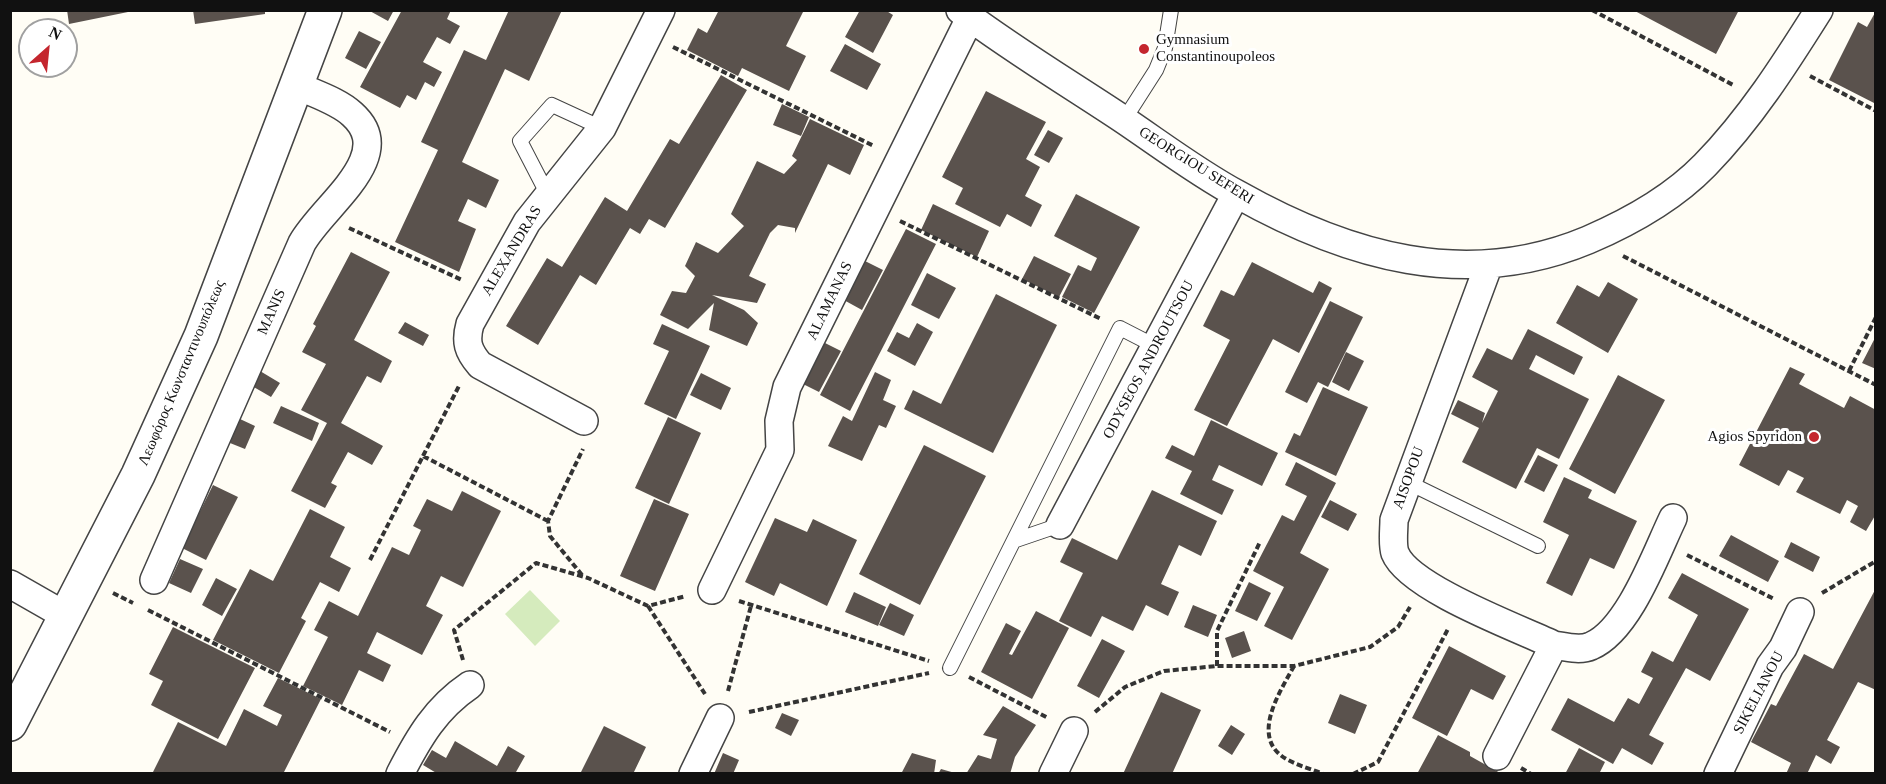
<!DOCTYPE html>
<html>
<head>
<meta charset="utf-8">
<style>
	body { margin:0 }
	#map { position:relative; width:1886px; height:784px; overflow:hidden; background:#fffdf5; font-family:Georgia,serif }
	canvas { display:block }
	.frame { position:absolute; inset:0; border:12px solid #111; pointer-events:none }
	.north { position:absolute; left:18px; top:18px; width:60px; height:60px; box-sizing:border-box; background:#fff; border:2px solid #a0a0a0; border-radius:50%; rotate:27deg; font-size:16px; font-weight:700; line-height:24px; text-align:center; color:#111 }
	.north::after { content:''; display:block; margin:auto; width:21px; height:27px; background:#c4262e; clip-path:polygon(50% 0,100% 100%,50% 72%,0 100%) }
</style>
</head>
<body>
<div id="map">
<canvas width="1886" height="784"></canvas>
<div class="frame"></div>
<div class="north">N</div>
</div>
<script>
const context = document.querySelector('canvas').getContext('2d');
context.lineJoin = 'round';
function fill(path, color) { context.fillStyle = color; context.fill(path, 'evenodd'); }
function strokePath(path, color, width, dash) { context.strokeStyle = color; context.lineWidth = width; context.lineCap = dash ? 'butt' : 'round'; context.setLineDash(dash || []); context.stroke(path); }
function drawText(font, color, halo, rows, align = 'center') {
  context.font = font + ' Georgia,serif'; context.lineWidth = 6; context.setLineDash([]); context.textBaseline = 'middle'; context.strokeStyle = halo; context.fillStyle = color; for (const [text, x, y, turn = 0] of rows) {
    context.save(); context.translate(x, y); context.rotate((+turn || 0) * Math.PI / 180); context.textAlign = isNaN(turn) ? turn : align; if (halo) context.strokeText(text, 0, 0); context.fillText(text, 0, 0); context.restore();
  }
}
const green = new Path2D(`
	M530 590 560 621 535 646 505 614Z`);
const building = new Path2D(`
	M67 10H128V12L69 24Z
	M193 10H265V14L195 24Z
	M368 10H394L388 21Z
	M402 10H451L447 19 460 26 450 44 437 37 423 62 442 72 434 87 425 82 416 100 407 95 400 108 360 87Z
	M509 10H562L529 81 505 69 462 162 499 180 486 208 468 199 458 221 476 229 459 272 395 242 438 150 421 142 464 50 486 60Z
	M719 10 803 12 786 46 806 56 789 91 742 68 738 76 687 50 698 28 707 33Z
	M860 10H885L893 15 873 53 845 37Z
	M1633 10H1739L1716 54Z
	M1876 11V104L1829 80 1858 22 1867 27Z
	M359 31 381 42 366 69 345 58Z
	M845 44 881 64 867 90 830 71Z
	M721 75 747 90 665 228 649 219 640 234 630 228 596 285 580 275 538 345 506 326 547 258 562 267 605 197 627 211 670 139 679 144Z
	M986 91 1046 122 1026 159 1040 167 1025 196 1042 205 1031 227 1007 214 1000 227 955 204 963 188 942 177Z
	M782 104 809 117 801 136 773 125Z
	M810 119 864 145 850 175 828 164 795 233V228L778 225 770 233 749 276 766 284 757 303 712 295 744 310 758 323 747 346 709 330 714 303 688 329 660 315 672 291 686 293 695 276 685 266 696 242 718 253 744 226 731 214 757 161 784 174 797 160 792 156Z
	M1048 130 1063 138 1049 163 1034 155Z
	M1076 194 1140 227 1094 313 1062 297 1078 265 1091 271 1097 258 1054 236Z
	M933 204 989 231 977 257 921 230Z
	M906 229 936 244 850 411 820 395Z
	M351 252 390 272 354 340 392 361 381 383 367 376 341 423 383 446 372 465 348 452 331 483 337 486 325 508 291 491 327 423 301 410 326 364 302 352 316 326 313 324Z
	M1034 256 1071 274 1059 297 1022 279Z
	M863 260 883 270 862 310 842 299Z
	M1252 262 1313 293 1319 281 1332 288 1299 353 1273 339 1227 426 1194 410 1230 340 1203 326 1221 290 1234 296Z
	M927 273 956 288 939 319 911 305Z
	M1608 282 1638 299 1608 353 1556 323 1577 285 1599 297Z
	M996 294 1057 325 993 453 904 409 913 390 941 404Z
	M1330 301 1363 317 1328 387 1318 382 1307 403 1285 392Z
	M405 322 429 335 423 346 398 333Z
	M917 323 933 332 915 366 887 351 897 332 909 338Z
	M662 324 710 346 676 419 644 404 669 351 653 344Z
	M1528 329 1583 357 1574 375 1536 355 1529 369 1589 399 1559 459 1537 448 1516 489 1462 462 1479 428 1451 414 1458 400 1485 413 1482 423 1498 391 1472 377 1487 348 1512 360Z
	M1876 336V369L1862 363Z
	M823 342 841 351 819 392 801 383Z
	M1346 352 1364 361 1349 391 1332 382Z
	M1790 367 1805 374 1799 384 1844 408 1850 396 1876 410V514L1866 531 1850 522 1858 506 1847 500 1840 514 1796 492 1804 478 1788 470 1779 486 1739 465Z
	M260 371 280 383 271 397 252 386Z
	M875 372 891 380 883 400 896 406 886 428 879 425 862 461 828 446 843 416 852 421Z
	M701 373 731 388 721 410 690 395Z
	M1618 375 1665 400 1615 494 1569 469Z
	M1323 387 1368 407 1336 476 1285 452 1294 433 1300 436Z
	M281 406 319 423 312 441 273 423Z
	M668 417 701 433 669 504 635 488Z
	M240 419 255 426 245 449 230 443Z
	M1211 420 1278 453 1262 486 1219 465 1212 480 1234 490 1222 515 1180 494 1192 471 1165 458 1172 445 1194 456Z
	M924 445 986 476 920 605 859 574Z
	M1538 455 1558 465 1544 492 1524 482Z
	M1296 462 1336 483 1300 553 1329 569 1292 640 1264 626 1284 587 1253 571 1282 515 1294 521 1307 496 1285 485Z
	M1564 477 1592 490 1588 498 1637 521 1614 569 1590 558 1572 596 1546 583 1569 535 1543 522Z
	M213 485 238 497 206 560 182 548Z
	M1152 490 1217 521 1201 556 1179 545 1161 584 1179 592 1168 616 1146 605 1133 631 1102 616 1091 637 1059 621 1083 573 1060 562 1072 538 1117 560Z
	M462 491 501 511 463 587 441 576 426 606 443 615 422 655 377 632 367 653 391 665 383 682 359 670 342 705 303 686 328 637 314 630 329 601 358 616 392 547 409 555 421 530 413 526 427 499 452 511Z
	M654 499 689 514 655 591 620 576Z
	M1330 500 1357 514 1348 531 1321 517Z
	M310 509 345 527 330 557 351 568 339 592 320 582 301 618 306 621 279 673 213 640 250 569 273 581Z
	M775 518 807 532 813 519 857 540 827 606 780 583 774 596 745 582Z
	M1731 535 1779 561 1768 582 1719 556Z
	M1791 542 1820 557 1813 572 1784 557Z
	M180 559 203 569 191 593 169 583Z
	M1682 573 1749 609 1710 681 1686 668 1649 735 1664 743 1652 765 1622 748 1613 764 1551 730 1568 698 1614 722 1628 698 1639 704 1653 678 1641 672 1652 651 1673 662 1698 615 1668 598Z
	M216 578 237 589 222 616 202 605Z
	M1249 582 1271 593 1257 621 1235 611Z
	M1876 588V690L1858 682 1827 740 1840 747 1831 764 1816 755 1807 774H1786L1791 763 1751 742 1771 704 1776 706 1804 654 1833 669Z
	M854 592 886 607 878 626 845 612Z
	M890 603 914 615 904 636 879 625Z
	M1193 605 1217 615 1208 637 1184 627Z
	M1036 611 1069 628 1032 699 981 672 1006 623 1021 631 1009 654 1012 655Z
	M173 627 255 668 218 739 151 705 163 681 149 674Z
	M1244 631 1251 651 1232 658 1225 638Z
	M1102 639 1125 651 1099 698 1077 686Z
	M1449 646 1506 676 1493 700 1471 689 1447 736 1412 718Z
	M278 678 321 699 284 772 287 774H152L178 722 226 746 244 709 277 726 282 715 263 706Z
	M1161 692 1201 710 1172 774H1123Z
	M1340 694 1367 705 1355 734 1328 723Z
	M1003 706 1036 725 1015 757 1010 774H966L978 755 991 759 997 739 983 735Z
	M782 713 799 720 791 736 775 728Z
	M1231 725 1245 734 1232 755 1218 746Z
	M604 726 646 747 633 774H580Z
	M1438 735 1470 752V756L1502 774H1417Z
	M455 741 497 766 508 746 525 756 516 772 519 774H438L423 765 432 750 446 758Z
	M1579 748 1605 762 1599 774H1565Z
	M723 753 739 760 733 774H714Z
	M912 753 936 760 934 774H901Z
	M941 769 955 773V774H938Z`);
const path = new Path2D(`
	M1592 10 1735 86
	M673 47 874 146
	M1810 76 1876 111
	M900 221 1101 319
	M349 228 462 280
	M1623 256 1876 385
	M1849 371 1876 317
	M423 456 460 384
	M1687 555 1774 599
	M370 560 423 456 548 521
	M582 575 550 536 548 521 583 449
	M113 593 133 603
	M1822 593 1876 561
	M739 601 929 661
	M648 606 705 694
	M148 610 390 732
	M463 660 454 630 536 563 588 578 648 606 686 596
	M1217 666V631L1260 542
	M1294 666C1280 692 1248 739 1288 760 1299 766 1312 769 1323 774
	M969 677 1048 718
	M728 691 751 606
	M749 712 929 673
	M1095 712 1125 687 1164 671 1217 666H1294L1370 647 1398 627 1410 607
	M1521 768 1531 774
	M1353 774 1378 762 1448 629`);
const service = new Path2D(`
	M1124 120 1156 70 1165 48 1171 10
	M548 195 520 141 552 105 602 128
	M1407 482 1538 546
	M1016 540 1060 525
	M950 668 1120 328 1157 347`);
const minor = new Path2D(`
	M960 10C1013 50 1070 84 1124 120 1161 145 1198 173 1237 194 1347 256 1466 291 1588 240 1630 222 1673 198 1705 165 1750 119 1785 64 1819 10
	M1489 264 1394 520C1394 530 1392 544 1395 553 1409 588 1518 628 1554 645 1566 647 1580 651 1591 646 1629 630 1656 553 1673 518
	M584 421 480 365C468 351 465 342 470 324L527 222 602 128 661 10
	M1060 525 1236 194
	M154 580 302 243C323 205 399 156 352 114 338 101 315 94 298 86
	M10 584 66 616
	M712 590 780 450 779 421 787 387 970 18
	M1497 756 1554 645
	M400 774C419 737 436 708 470 685
	M693 774 720 718
	M1053 774 1074 731
	M1718 774 1770 666 1783 648 1800 612`);
const tertiary = new Path2D(`
	M10 724 138 475 201 336 325 10`);
const markers = [
	[1144,49,6,"#c4262e"],
	[1814,437,6,"#c4262e"]
];
const poiNames = [
	["Gymnasium",1156,40],
	["Constantinoupoleos",1156,57],
	["Agios Spyridon",1802,437,"right"]
];
const streetNames = [
	["GEORGIOU SEFERI",1196,166,32],
	["ALEXANDRAS",512,251,-59],
	["ALAMANAS",830,301,-64],
	["MANIS",272,312,-66],
	["ODYSEOS ANDROUTSOU",1149,360,-62],
	["Λεωφόρος Κωνσταντινουπόλεως",182,373,-67],
	["AISOPOU",1409,478,-70],
	["SIKELIANOU",1759,693,-62]
];
fill(green, '#d5ebbd');
fill(building, '#5a524d');
strokePath(service, '#444', 16);
strokePath(minor, '#444', 30);
strokePath(tertiary, '#444', 36);
strokePath(path, '#333', 4, [6, 3]);
strokePath(service, '#fff', 14);
strokePath(minor, '#fff', 27);
strokePath(tertiary, '#fff', 33);
for (const [x, y, r, color] of markers) { const dot = new Path2D(); dot.arc(x, y, r, 0, 2 * Math.PI); context.fillStyle = color; context.fill(dot); strokePath(dot, '#fff', 2); }
drawText('15px', '#111', '#fff', poiNames, 'left');
drawText('15px', '#111', '#fff', streetNames);
</script>
</body>
</html>
